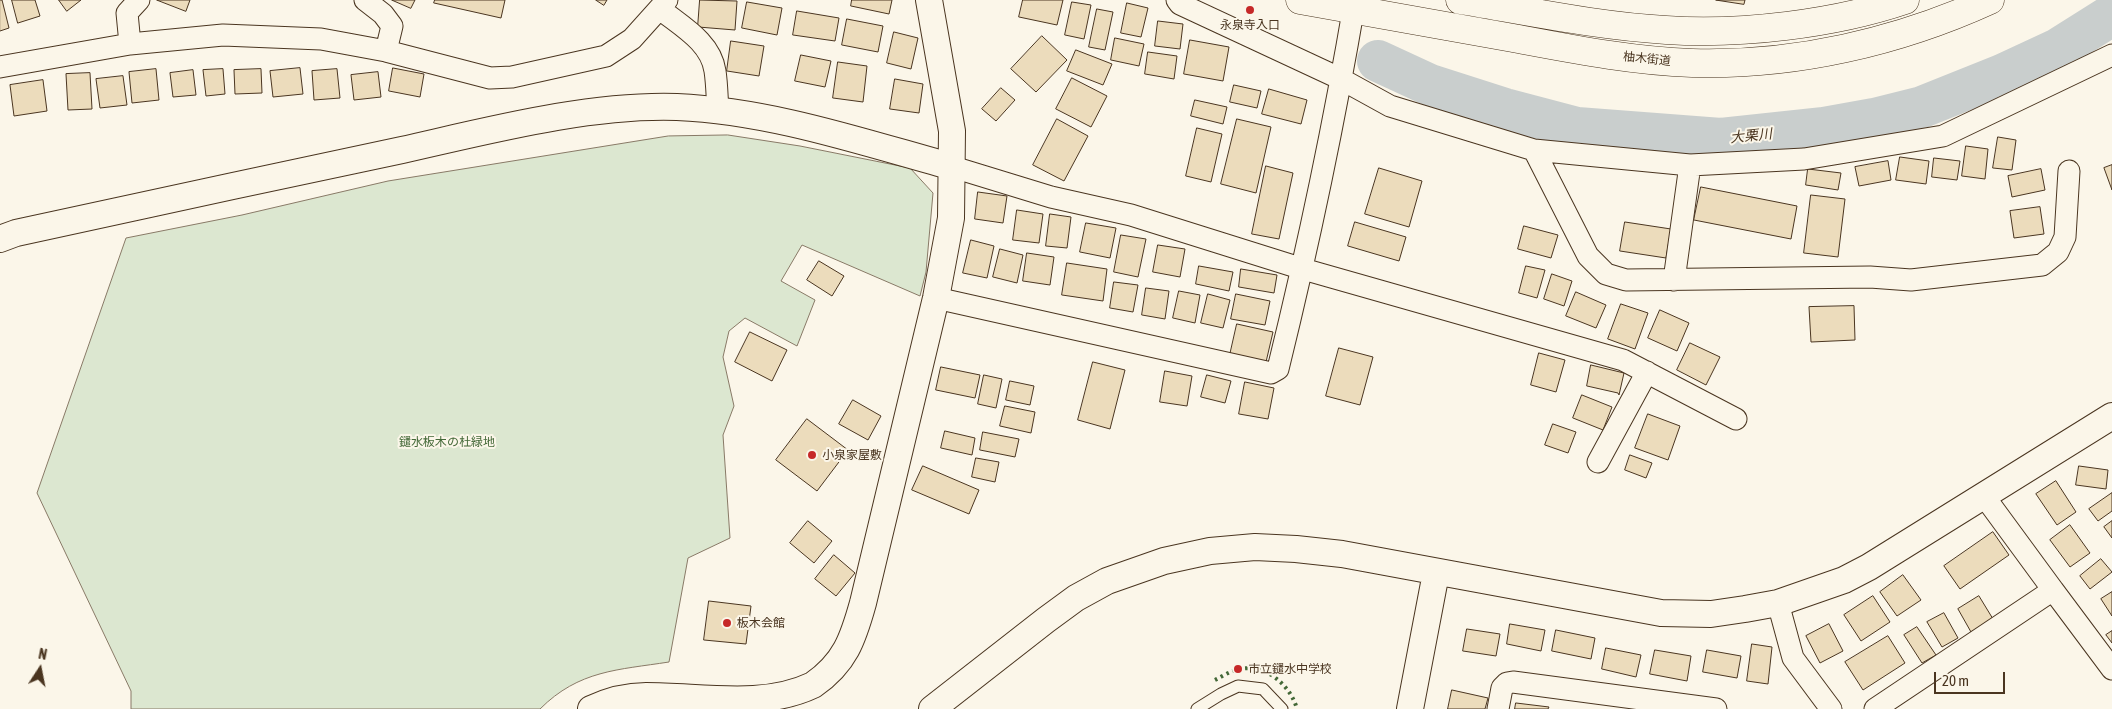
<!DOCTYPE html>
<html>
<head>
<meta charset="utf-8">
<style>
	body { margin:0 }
	#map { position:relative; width:2112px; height:709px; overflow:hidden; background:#fbf6e9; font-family:"Asap Condensed",sans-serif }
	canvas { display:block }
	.north { position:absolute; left:15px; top:644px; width:50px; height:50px; -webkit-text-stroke:4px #fbf6e9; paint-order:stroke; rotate:11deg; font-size:14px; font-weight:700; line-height:20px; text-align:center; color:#4a3520 }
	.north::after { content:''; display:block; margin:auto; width:18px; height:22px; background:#4a3520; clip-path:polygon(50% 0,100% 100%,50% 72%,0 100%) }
	.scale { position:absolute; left:1934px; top:672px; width:71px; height:22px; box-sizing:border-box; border:2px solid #4a3520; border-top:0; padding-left:6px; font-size:15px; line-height:18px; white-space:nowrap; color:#4a3520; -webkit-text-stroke:4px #fbf6e9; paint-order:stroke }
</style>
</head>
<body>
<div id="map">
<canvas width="2112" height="709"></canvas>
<div class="north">N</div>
<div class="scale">20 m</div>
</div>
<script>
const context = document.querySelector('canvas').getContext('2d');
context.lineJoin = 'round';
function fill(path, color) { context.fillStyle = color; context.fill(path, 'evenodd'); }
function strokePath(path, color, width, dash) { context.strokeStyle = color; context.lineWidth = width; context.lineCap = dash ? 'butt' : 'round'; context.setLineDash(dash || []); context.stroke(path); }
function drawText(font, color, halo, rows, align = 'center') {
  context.font = font + ' "Asap Condensed","Noto Sans JP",sans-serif'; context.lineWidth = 4; context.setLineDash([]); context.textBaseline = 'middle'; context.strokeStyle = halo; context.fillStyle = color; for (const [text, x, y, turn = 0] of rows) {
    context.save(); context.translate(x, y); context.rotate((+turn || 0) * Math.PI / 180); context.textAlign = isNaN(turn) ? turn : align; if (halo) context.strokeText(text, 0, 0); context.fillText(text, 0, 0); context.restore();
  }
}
const green = new Path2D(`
	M728 135 800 146 910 168 933 193 926 272 920 296 802 245 781 281 815 300 797 346 745 318 729 331 723 357 734 406 723 435 730 538 688 558 669 662C618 670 579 670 540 709H131V691L37 493 126 238 242 215 388 181 668 136Z`);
const river = new Path2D(`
	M1378 61 1430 85 1505 109 1577 128 1721 139 1824 128 1874 119 1922 107 2002 75 2058 49 2112 15`);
const building = new Path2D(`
	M0 0H2L9 28 0 31Z
	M12 0H35L40 16 18 23Z
	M59 0H81L67 11Z
	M157 0H190L186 11Z
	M392 0H415L411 8Z
	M435 0H505L501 18 434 3Z
	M596 0H607L604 5Z
	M700 0 737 1 735 30 698 27Z
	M852 0H892L889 14 851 6Z
	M1023 0H1063L1057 25 1019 17Z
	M1716 0H1745L1744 4Z
	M747 2 782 8 777 35 742 28Z
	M1072 2 1091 5 1084 39 1065 35Z
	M1127 3 1148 8 1141 37 1121 33Z
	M1097 9 1113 12 1105 50 1089 47Z
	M797 11 839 18 835 41 793 35Z
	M847 19 883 26 878 52 842 45Z
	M1158 21 1183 24 1180 49 1155 46Z
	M894 32 918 38 911 69 887 63Z
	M1042 36 1067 60 1036 92 1011 69Z
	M1115 38 1144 44 1139 66 1111 60Z
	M1190 40 1229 47 1223 81 1184 74Z
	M731 41 764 46 759 76 727 71Z
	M1076 50 1112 64 1103 85 1067 71Z
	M1148 52 1177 56 1174 79 1145 74Z
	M801 55 831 61 825 87 795 81Z
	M838 62 867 66 863 102 833 98Z
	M300 68 303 94 273 97 270 71Z
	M393 68 424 74 420 97 389 91Z
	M156 69 159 100 132 103 129 72Z
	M223 69 225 94 206 96 203 70Z
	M261 69 262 93 235 94 234 70Z
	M337 69 340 98 314 100 312 71Z
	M193 70 196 95 173 97 170 73Z
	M378 72 381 97 354 100 351 75Z
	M90 73 92 109 68 110 66 74Z
	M123 76 127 105 100 108 96 79Z
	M1072 78 1107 96 1091 127 1056 109Z
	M895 79 923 84 919 113 890 109Z
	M43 80 47 111 14 116 10 85Z
	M1234 85 1261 91 1257 108 1230 102Z
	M1001 88 1015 100 996 121 982 109Z
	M1269 89 1307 100 1301 124 1262 114Z
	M1195 100 1227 107 1223 124 1191 116Z
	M1057 119 1088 136 1064 181 1033 165Z
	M1237 119 1271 127 1256 193 1221 184Z
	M1197 128 1222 134 1211 182 1186 176Z
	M1998 137 2016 140 2012 170 1993 168Z
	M1966 146 1988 149 1985 179 1962 176Z
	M1900 157 1929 161 1926 184 1896 180Z
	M1934 158 1960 161 1957 180 1932 177Z
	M1888 161 1891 180 1859 186 1855 167Z
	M2112 165V190L2104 168Z
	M1266 166 1293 173 1279 239 1252 234Z
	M1379 168 1422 181 1409 227 1365 214Z
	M1808 169 1841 173 1838 190 1806 185Z
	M2041 169 2045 190 2012 197 2008 176Z
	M1701 187 1797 206 1791 239 1694 220Z
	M978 192 1007 196 1003 223 975 219Z
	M1811 195 1845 199 1838 257 1804 253Z
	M2040 207 2044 234 2014 238 2010 211Z
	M1017 210 1043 214 1039 243 1013 240Z
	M1050 214 1071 217 1067 248 1046 246Z
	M1355 222 1406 237 1399 261 1348 246Z
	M1625 222 1671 229 1666 258 1620 251Z
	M1086 223 1116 228 1110 258 1080 252Z
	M1524 226 1558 235 1551 258 1518 249Z
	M1121 235 1146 239 1138 277 1114 272Z
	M971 240 994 246 987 278 963 273Z
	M1158 245 1185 249 1180 277 1153 272Z
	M1000 249 1023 255 1017 283 993 277Z
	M1027 253 1054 257 1050 285 1023 281Z
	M819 261 844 276 832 296 807 280Z
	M1067 263 1107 269 1103 301 1062 295Z
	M1199 266 1233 272 1229 291 1196 284Z
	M1526 266 1545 270 1537 298 1519 293Z
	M1241 269 1277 275 1274 293 1239 287Z
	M1552 274 1572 281 1564 306 1544 299Z
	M1114 282 1138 285 1133 312 1110 308Z
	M1146 288 1169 291 1165 319 1142 315Z
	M1179 291 1200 295 1195 323 1173 318Z
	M1576 292 1606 305 1596 328 1566 316Z
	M1208 294 1230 300 1223 328 1201 323Z
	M1236 294 1270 301 1265 325 1231 319Z
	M1621 304 1648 313 1635 349 1608 339Z
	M1854 306 1855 340 1811 342 1809 307Z
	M1660 310 1689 323 1677 351 1648 338Z
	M1237 324 1273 332 1266 362 1230 355Z
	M750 332 787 350 772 381 735 362Z
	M1690 343 1720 357 1706 385 1677 370Z
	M1339 348 1373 357 1360 405 1326 396Z
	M1539 353 1565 360 1556 392 1531 385Z
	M1093 362 1125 370 1110 429 1078 420Z
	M1591 365 1624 373 1619 395 1618 393 1587 386Z
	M941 367 980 375 975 398 936 390Z
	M1165 371 1192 376 1187 406 1160 402Z
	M984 375 1002 379 996 408 978 404Z
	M1207 375 1231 381 1225 403 1201 397Z
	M1010 381 1034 386 1030 405 1006 400Z
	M1245 382 1274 388 1268 419 1239 414Z
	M1582 395 1612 407 1603 430 1573 418Z
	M853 400 881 416 868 440 839 424Z
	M1005 406 1035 412 1031 433 1000 426Z
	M1648 414 1680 426 1668 460 1635 448Z
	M807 419 848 450 817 491 776 460Z
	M1553 424 1576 432 1568 453 1545 445Z
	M945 431 975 438 972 455 941 448Z
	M983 432 1019 439 1015 457 980 450Z
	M1630 455 1652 463 1646 478 1625 470Z
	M976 458 999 462 995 482 972 477Z
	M923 466 979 490 969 514 912 490Z
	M2079 466 2108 470 2106 489 2076 485Z
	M2056 481 2076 512 2057 525 2036 494Z
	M2112 493V511L2098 521 2089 509Z
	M808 521 832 541 814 563 790 543Z
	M2112 521V538L2104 527Z
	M2070 525 2090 553 2070 567 2050 540Z
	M1993 532 2009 555 1960 589 1944 566Z
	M834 555 855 573 836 596 815 579Z
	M2101 559 2112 572 2090 589 2080 576Z
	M1903 575 1921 600 1897 616 1880 592Z
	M2112 592V616L2101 599Z
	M1873 596 1890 622 1861 641 1844 615Z
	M1979 596 1993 619 1971 632 1958 609Z
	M709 601 751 606 746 644 704 640Z
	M1944 613 1958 638 1942 647 1927 622Z
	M1510 624 1545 630 1541 651 1507 644Z
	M1829 624 1843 651 1820 663 1806 636Z
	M1917 627 1936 655 1922 663 1904 635Z
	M1467 629 1500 634 1496 656 1463 651Z
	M1556 630 1595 638 1591 659 1552 651Z
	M2112 631V643L2106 635Z
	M1888 636 1905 663 1863 690 1845 662Z
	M1752 644 1772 647 1768 684 1747 681Z
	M1606 648 1641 655 1636 677 1602 669Z
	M1655 650 1691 656 1687 681 1650 674Z
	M1707 650 1741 656 1737 678 1703 672Z
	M1452 690 1488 698 1485 709H1448Z
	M1516 703 1549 707 1548 709H1515Z`);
const service = new Path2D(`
	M1197 709 1221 694 1238 686 1263 689 1282 709`);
const minor = new Path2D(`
	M365 0 383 14 392 26 386 51
	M1177 0 1180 4 1341 79 1390 106 1534 150 1588 256 1606 274 1626 280 1870 277 1911 280 2042 265 2058 252 2065 237 2069 171
	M660 9C681 26 711 42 715 71 717 84 717 98 718 110
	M130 44 127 13 139 0
	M0 67 130 44 223 35 321 39 386 51 490 78 512 77 606 56 632 39 667 0
	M1534 150 1690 165 1804 159 1943 136 2112 55
	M953 167 1051 197 1131 215 1303 269 1623 360 1736 419
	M1674 280 1690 165
	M936 298 1271 373 1278 369C1308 247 1334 124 1355 0
	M1598 462 1647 372
	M1984 496 2053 590
	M1778 603 1793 658 1831 709
	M1498 709 1502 688 1507 683 1513 682 1716 709
	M1875 709 2053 590 2112 669`);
const tertiary = new Path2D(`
	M0 239 16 233C145 205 273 177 402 150 487 131 589 104 677 107 771 111 862 142 953 167
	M591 709C608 701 627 696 646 696 702 696 763 709 813 685 845 663 853 639 863 603L936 298 951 218 952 131 929 0
	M932 709 1046 620 1076 598 1107 581 1164 561 1210 551 1255 547 1296 549 1342 554 1661 613 1711 614 1745 609 1778 603 1844 580 1869 567 2112 416
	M1410 709 1436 573`);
const primary = new Path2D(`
	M1300 0C1371 12 1442 25 1513 38 1572 49 1632 61 1692 63 1794 66 1898 42 1990 0
	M1460 0C1528 11 1597 26 1666 30 1741 35 1834 24 1905 0`);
const hedge = new Path2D(`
	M1215 680C1221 677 1227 673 1233 671 1261 660 1290 683 1297 709`);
const markers = [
	[1250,10,5,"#c62828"],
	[812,455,5,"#c62828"],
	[727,623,5,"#c62828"],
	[1238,669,5,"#c62828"]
];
const poiNames = [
	["永泉寺入口",1250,25,"center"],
	["小泉家屋敷",822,455],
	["板木会館",737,623],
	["市立鑓水中学校",1248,669]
];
const streetNames = [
	["柚木街道",1647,59,6]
];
const parkNames = [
	["鑓水板木の杜緑地",447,442]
];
const waterNames = [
	["大栗川",1751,136,-6]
];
fill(green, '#dce7d0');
strokePath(green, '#887966', 1);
strokePath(river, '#c9cecd', 42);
fill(building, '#ecdcbc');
strokePath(building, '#4a3520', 1);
strokePath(service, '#4a3520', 13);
strokePath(minor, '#4a3520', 23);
strokePath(tertiary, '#4a3520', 28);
strokePath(primary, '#4a3520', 29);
strokePath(service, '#fbf6e9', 11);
strokePath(minor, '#fbf6e9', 21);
strokePath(tertiary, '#fbf6e9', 26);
strokePath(primary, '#fbf6e9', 28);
strokePath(hedge, '#436837', 4, [2.5, 4]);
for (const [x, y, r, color] of markers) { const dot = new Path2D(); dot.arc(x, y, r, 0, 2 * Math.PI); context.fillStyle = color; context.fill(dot); strokePath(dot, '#fbf6e9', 2); }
drawText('12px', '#4a3520', '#fbf6e9', poiNames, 'left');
drawText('12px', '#4a3520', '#fbf6e9', streetNames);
drawText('12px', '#436837', '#fbf6e9', parkNames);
drawText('italic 14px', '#4a3520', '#fbf6e9', waterNames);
</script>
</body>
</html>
